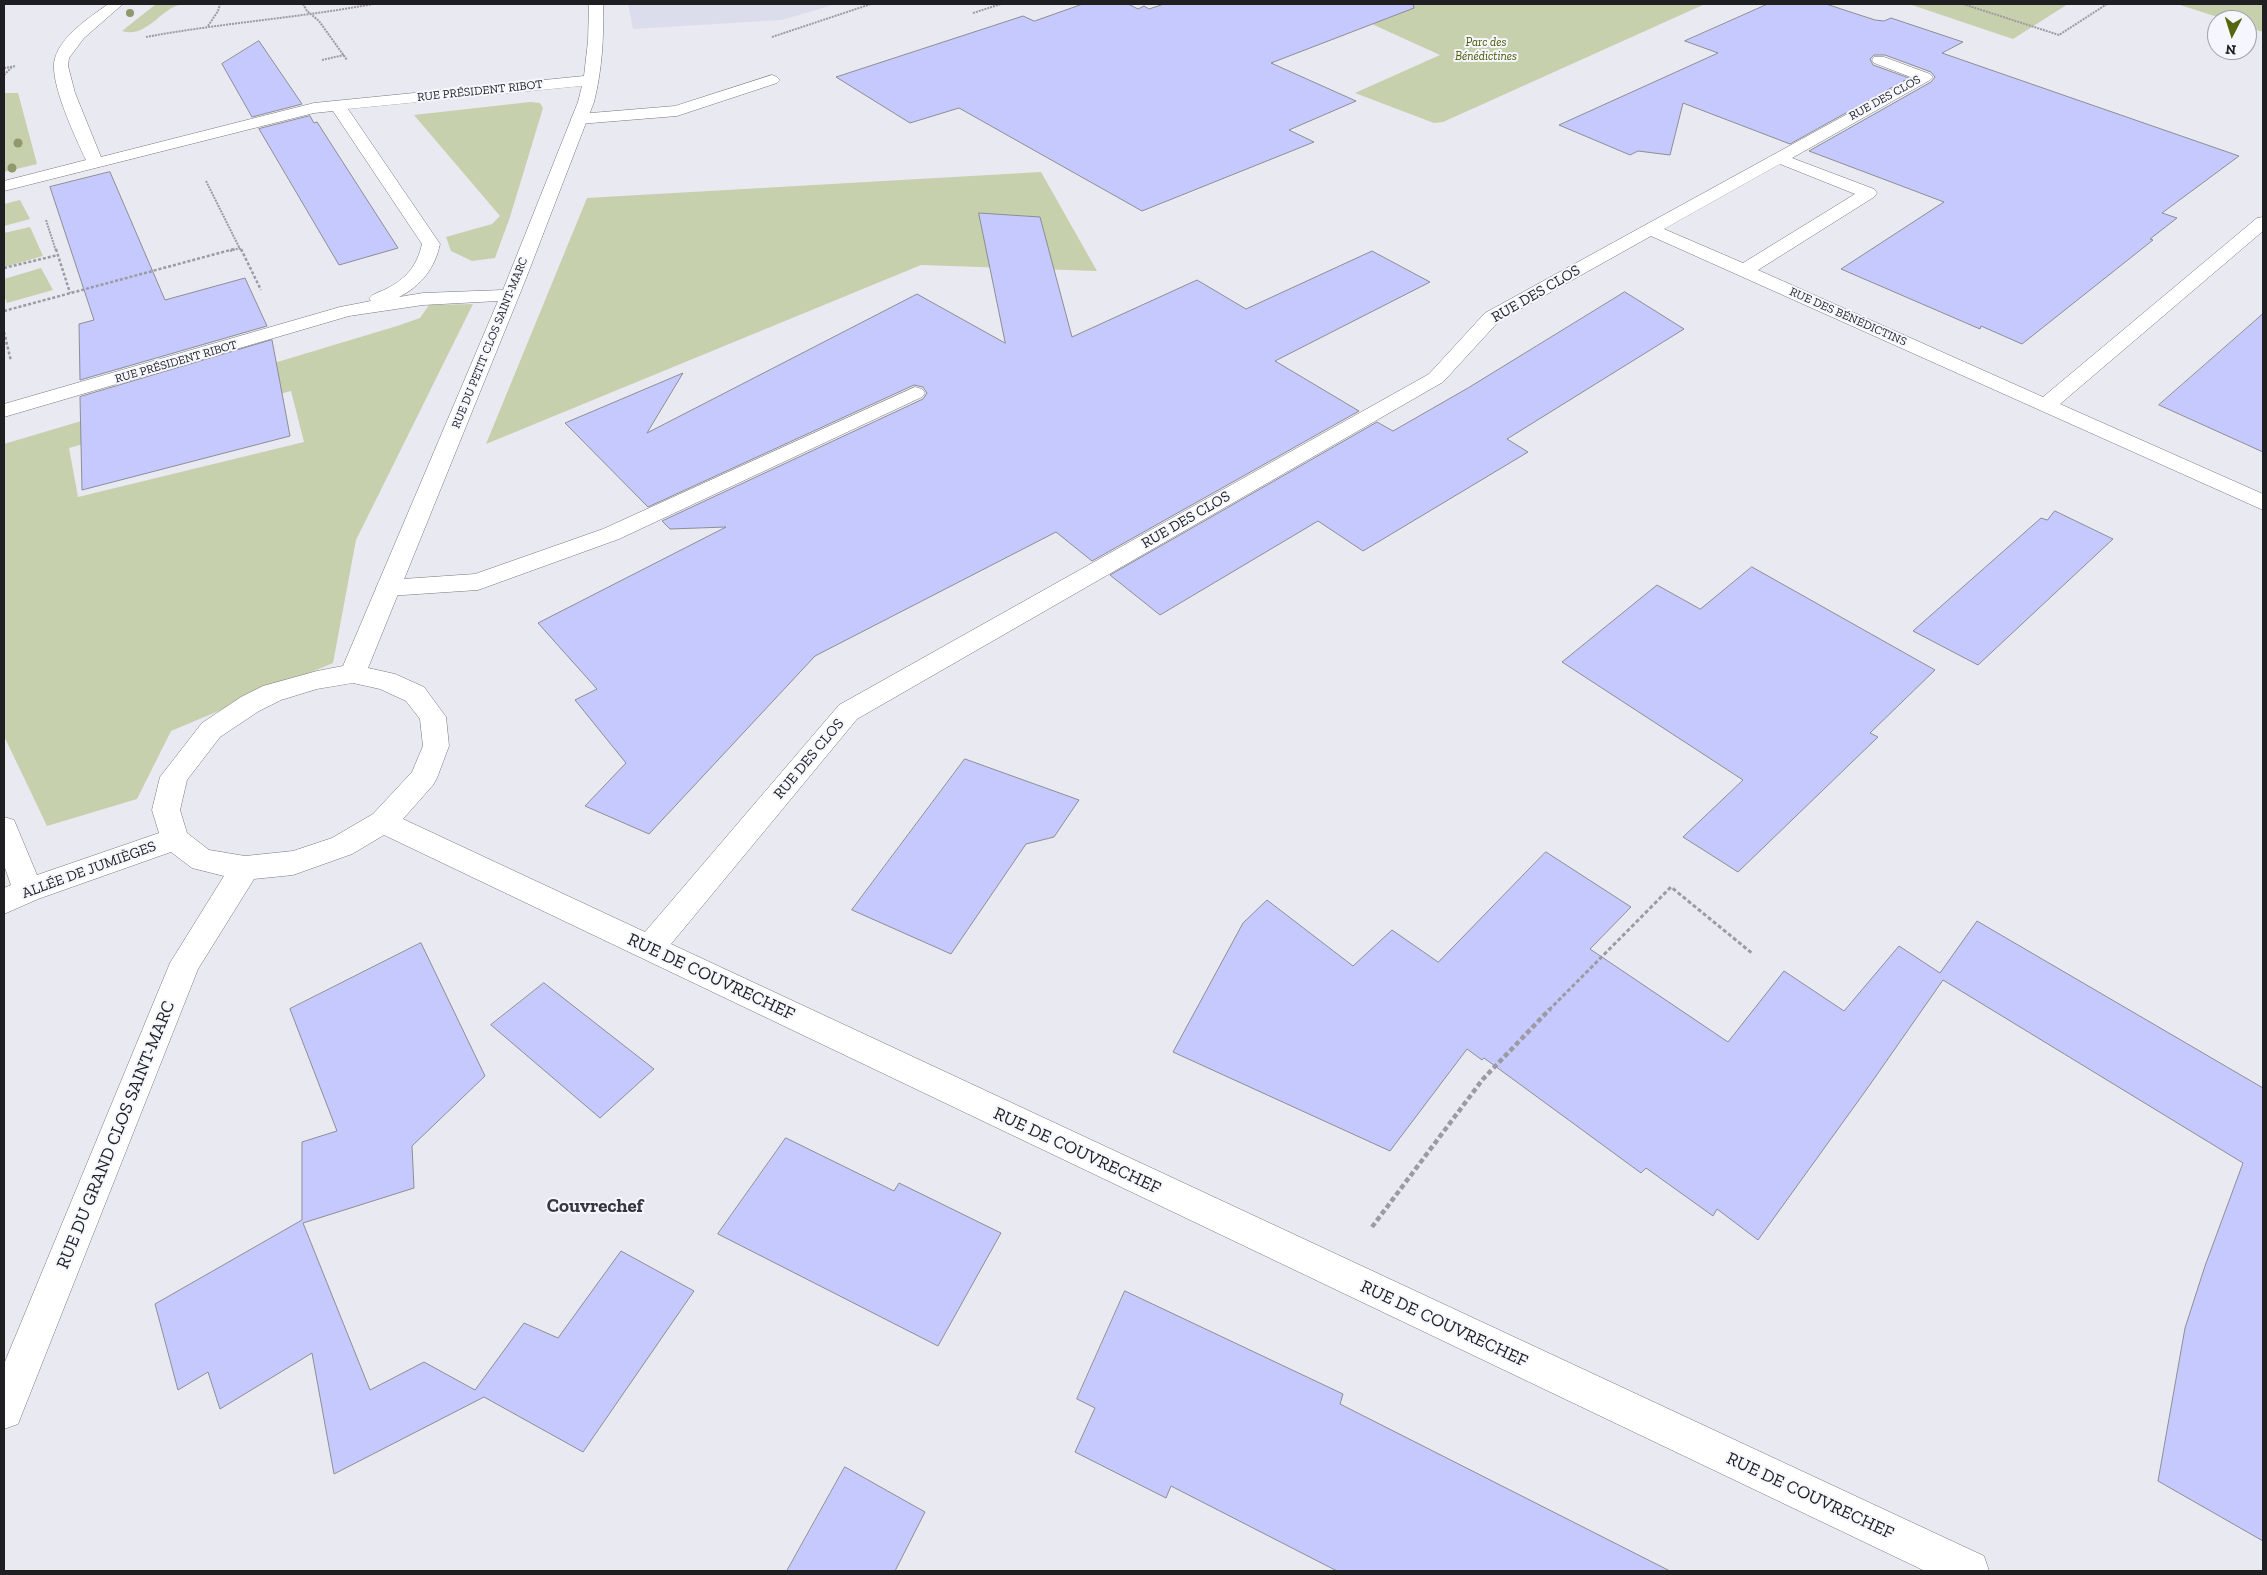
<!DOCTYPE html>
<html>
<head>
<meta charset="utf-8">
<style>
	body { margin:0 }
	#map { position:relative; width:2267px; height:1575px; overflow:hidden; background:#e9e9f1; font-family:"Zilla Slab",serif }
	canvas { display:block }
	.frame { position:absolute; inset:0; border:5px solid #1f1f21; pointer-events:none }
	.north { position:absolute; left:2207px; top:10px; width:50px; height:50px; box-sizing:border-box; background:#f6f7fe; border:1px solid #a0a1a6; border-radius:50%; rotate:185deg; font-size:14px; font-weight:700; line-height:20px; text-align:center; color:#1f1f21 }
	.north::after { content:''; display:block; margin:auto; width:18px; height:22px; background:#57660e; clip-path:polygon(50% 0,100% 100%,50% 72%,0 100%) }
</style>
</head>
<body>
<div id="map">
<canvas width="2267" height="1575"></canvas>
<div class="frame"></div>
<div class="north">N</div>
</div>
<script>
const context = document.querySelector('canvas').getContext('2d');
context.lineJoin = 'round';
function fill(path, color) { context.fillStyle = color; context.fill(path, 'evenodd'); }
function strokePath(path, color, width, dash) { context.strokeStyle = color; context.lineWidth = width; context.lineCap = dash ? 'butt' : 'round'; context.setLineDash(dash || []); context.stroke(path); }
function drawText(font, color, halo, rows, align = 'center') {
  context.font = font + ' "Zilla Slab",serif'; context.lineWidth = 4; context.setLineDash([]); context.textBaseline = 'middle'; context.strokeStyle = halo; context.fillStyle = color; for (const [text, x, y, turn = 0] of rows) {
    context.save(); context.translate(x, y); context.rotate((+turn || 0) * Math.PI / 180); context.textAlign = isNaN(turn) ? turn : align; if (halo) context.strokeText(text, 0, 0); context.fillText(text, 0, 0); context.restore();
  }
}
const built = new Path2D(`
	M628 4H836L782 20 633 29Z`);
const green = new Path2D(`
	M156 4H183C161 7 147 39 122 31Z
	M1320 4H1705L1443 122 1434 123 1355 93 1440 55 1363 20Z
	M1909 4H2068L2013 39Z
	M2177 4H2263V32L2247 27V20H2227Z
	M4 93H18L37 164 4 172Z
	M530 102 540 103 543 108 510 217 495 258 472 261 451 251 446 237 492 224 500 216 414 115Z
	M1041 172 1097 271 921 265 486 444 587 198Z
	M20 200 30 219 4 226V204Z
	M30 227 43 256 4 267V233Z
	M41 268 53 290 7 303 4 295V279Z
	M473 304 356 540 333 663 171 731 137 799 47 826 4 736V444L125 408 136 429 69 448 78 497 304 442 291 391 187 419 168 395 397 326 420 318 429 305Z`);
const building = new Path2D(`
	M1083 4H1128L1138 9 1144 6 1149 9 1164 4H1413L1414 8 1271 63 1356 101 1289 130 1314 142 1142 211 959 108 910 123 836 77 1023 16 1034 21Z
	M1768 4H1826L1875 20 1884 21 1891 18 1963 42 1942 53 2239 156 2162 213 2177 218 2150 239 2153 240 2022 344 1981 326 1980 329 1841 269 1944 202 1809 151 1931 82 1935 77 1931 72 1885 55H1874L1870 59 1873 65 1909 78 1790 144 1683 103 1670 155 1638 151 1630 155 1559 125 1718 53 1685 41Z
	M259 41 302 104 252 117 222 64Z
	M310 116 314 123 317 122 398 248 339 265 259 129Z
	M110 172 165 300 245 278 267 326 80 380 79 324 94 320 50 187Z
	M979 213 1040 217 1072 337 1197 280 1246 309 1372 251 1430 282 1275 361 1359 411 1092 561 1056 532 815 656 649 834 585 806 626 763 575 700 597 689 538 623 726 527 670 529 662 521 923 399 927 393 923 387 914 385 648 507 565 423 683 373 647 433 917 294 1005 343Z
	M1625 292 1684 329 1507 439 1528 452 1363 551 1318 521 1160 615 1110 575 1377 422 1393 431 1468 388Z
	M2263 314V452L2159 405Z
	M272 340 290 436 82 490 80 397Z
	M2055 511 2113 539 1978 665 1913 631 2041 518 2047 520Z
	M1752 567 1935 670 1870 733 1878 737 1738 872 1683 837 1743 780 1562 662 1657 585 1700 609Z
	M965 759 1079 800 1054 837 1026 844 951 954 852 910Z
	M1546 852 1631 907 1590 949 1728 1042 1784 971 1844 1011 1899 946 1940 973 1977 921 2263 1088V1541L2158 1481 2185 1328 2205 1266 2243 1163 1943 980 1869 1086 1758 1240 1717 1209 1713 1216 1646 1168 1641 1173 1484 1058 1482 1060 1467 1049 1390 1151 1173 1052 1243 923 1267 900 1353 966 1392 930 1438 962Z
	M421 943 485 1076 412 1146 414 1188 303 1223 370 1390 424 1362 475 1390 524 1323 558 1338 621 1251 694 1291 583 1452 484 1397 334 1474 312 1353 220 1409 208 1372 178 1390 155 1304 302 1220V1142L337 1131 290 1009Z
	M544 983 654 1069 600 1118 491 1025Z
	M786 1138 894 1191 899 1183 1001 1233 938 1346 718 1234Z
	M1125 1291 1343 1394 1340 1404 1670 1571H1337L1171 1486 1166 1498 1075 1452 1095 1408 1077 1399Z
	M845 1467 925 1512 895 1571H787Z`);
const pathFar3 = new Path2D(`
	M303 4 307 11 319 21 347 60
	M1963 4 2059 35 2107 4
	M973 13 1001 4
	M208 26 218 11 220 4
	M146 37C221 23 298 18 373 4
	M772 37 871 4
	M322 60 344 55
	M4 68 16 66
	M4 75 12 67
	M206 181 241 251
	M46 220 56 251
	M230 251 240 248`);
const pathFar2 = new Path2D(`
	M56 249 70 293
	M241 249 261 290
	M4 268 58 255
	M4 311 234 249
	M4 332 11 361`);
const pathFar1 = new Path2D(`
	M1549 1010 1671 887 1753 954`);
const path = new Path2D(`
	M1372 1227 1483 1079 1550 1009`);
const lane = new Path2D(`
	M772 75 777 77 780 80 777 83 677 116 579 124 573 122 571 119 573 116 579 114 675 106Z
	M915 387 922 389 925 393 922 397 619 539 478 590 388 596 379 594 376 588 379 582 388 580 475 574 603 529Z`);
const street = new Path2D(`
	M108 4H123L84 38 69 58 68 66 75 93 101 157 314 103 584 76 588 41 589 4H603C604 38 602 70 594 102L525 281 368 668 395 674 424 687 446 717 449 746 437 778 433 785 403 819 645 932 839 705 1429 374 1485 313 1913 78 1874 63 1872 60 1874 57H1884L1930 74 1933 77 1930 80 1792 158 1874 189 1877 193 1874 197 1758 270 2043 397 2257 218 2263 217V231L2060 404 2263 494V510L1651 236 1499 321 1443 382 857 719 671 944 1984 1556 1989 1571H1925L384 835 352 854 293 875 254 879 198 969 18 1424 4 1429V1364L170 963 224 876 192 868 171 852 38 899 4 914V888L11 885 4 865V817L14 820 37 875 159 833 152 810 160 777 202 723 241 697 263 686 317 671 343 666 498 301 423 305 349 316 4 417V404L340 307 371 301 369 299C373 293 380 292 386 289 406 279 417 266 422 244L333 111 314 113 4 191V181L86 160C76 139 48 80 55 58 62 35 89 18 108 4ZM582 86 578 102 503 290 423 293 399 297C421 286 435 268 440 244L348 109ZM1780 164 1855 194 1743 263 1664 229ZM353 683 380 689 406 701 420 719 423 746 412 772 373 814 332 838 293 851 245 856 209 850 187 833 180 810 187 780 220 737 259 711 281 700 317 689Z`);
const trees = [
	[130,13,4],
	[18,143,4.5],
	[12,168,4.5]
];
const farParknames = [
	["Parc des",1486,43],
	["Bénédictines",1486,57]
];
const farStreetnames = [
	["RUE PRÉSIDENT RIBOT",480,91,-6],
	["RUE DES CLOS",1885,98,-29],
	["RUE DES BÉNÉDICTINS",1848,317,24],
	["RUE DU PETIT CLOS SAINT-MARC",490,343,-68],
	["RUE PRÉSIDENT RIBOT",176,362,-16]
];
const streetNames = [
	["RUE DES CLOS",1536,294,-30],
	["RUE DES CLOS",1186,520,-30],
	["RUE DES CLOS",809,759,-50],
	["ALLÉE DE JUMIÈGES",89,870,-20]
];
const nearStreetnames = [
	["RUE DE COUVRECHEF",711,977,25],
	["RUE DU GRAND CLOS SAINT-MARC",116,1135,-68],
	["RUE DE COUVRECHEF",1077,1151,25],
	["RUE DE COUVRECHEF",1444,1324,25],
	["RUE DE COUVRECHEF",1810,1496,25]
];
const nearNeighbourhoodnames = [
	["Couvrechef",595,1207]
];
fill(built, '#dcddec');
fill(green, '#c6d0ac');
fill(building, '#c6c9fd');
strokePath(building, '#8d8d94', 1);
strokePath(lane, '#77777e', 1);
strokePath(street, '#77777e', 1);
strokePath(pathFar3, '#9b9ba1', 2, [2, 1]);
strokePath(pathFar2, '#9b9ba1', 2.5, [3, 2]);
strokePath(pathFar1, '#9b9ba1', 3, [4, 2.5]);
strokePath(path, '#9b9ba1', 4.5, [5, 3]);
fill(lane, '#fff');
fill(street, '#fff');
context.fillStyle = '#91996c';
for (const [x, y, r] of trees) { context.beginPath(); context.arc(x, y, r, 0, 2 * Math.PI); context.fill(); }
drawText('italic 12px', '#495700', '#f6f7fe', farParknames);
drawText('12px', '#1f1f21', '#f6f7fe', farStreetnames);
drawText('15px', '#1f1f21', '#f6f7fe', streetNames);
drawText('18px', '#1f1f21', '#f6f7fe', nearStreetnames);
drawText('bold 19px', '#37373d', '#f6f7fe', nearNeighbourhoodnames);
</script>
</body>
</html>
